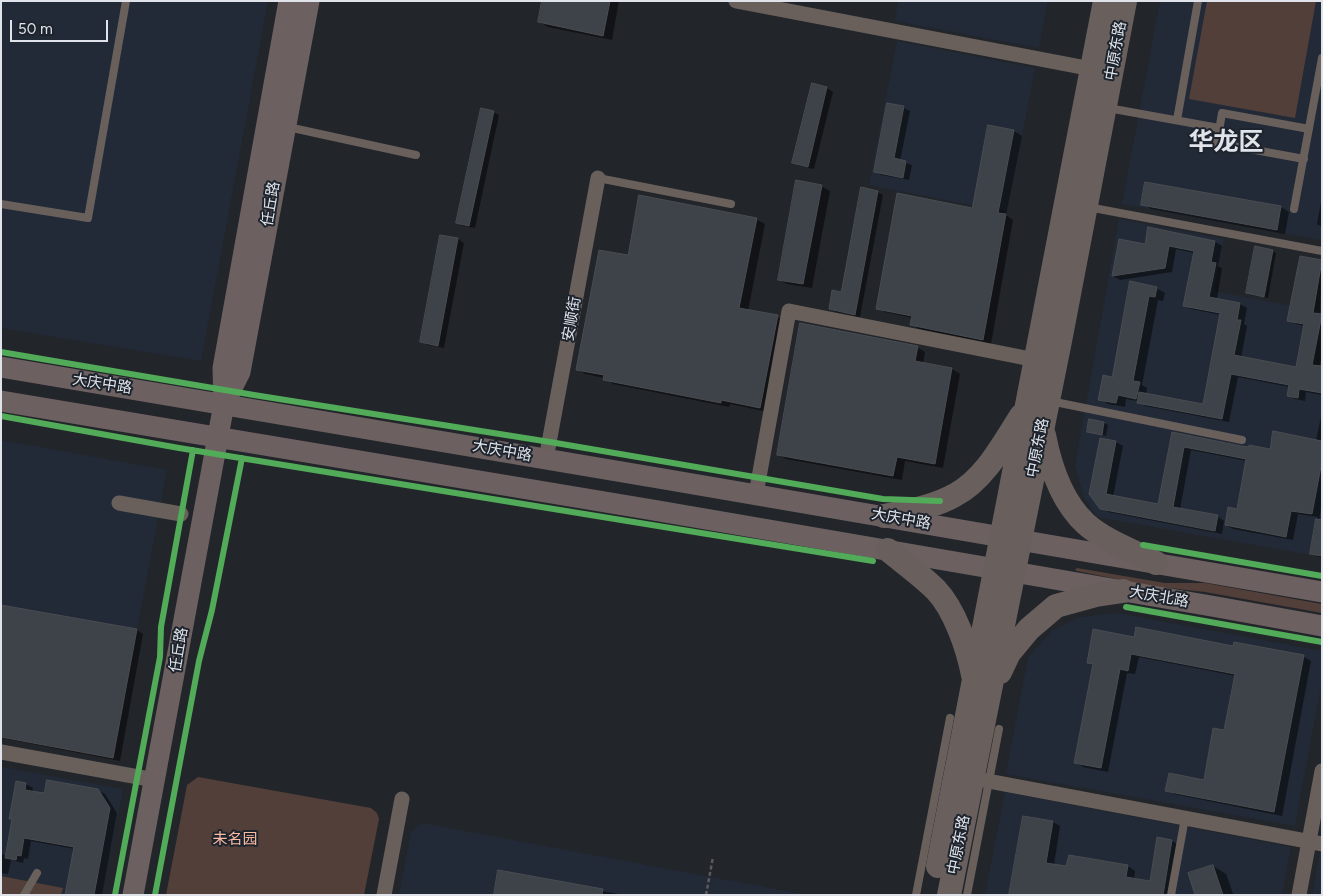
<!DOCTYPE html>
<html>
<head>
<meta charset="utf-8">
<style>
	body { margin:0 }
	#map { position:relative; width:1323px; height:896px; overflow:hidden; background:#22252a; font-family:Figtree,sans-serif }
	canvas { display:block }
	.frame { position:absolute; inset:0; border:2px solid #e0e4ea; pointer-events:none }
	.scale { position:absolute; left:10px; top:20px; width:98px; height:22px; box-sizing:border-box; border:2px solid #e0e4ea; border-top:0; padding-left:6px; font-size:15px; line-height:18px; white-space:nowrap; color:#e0e4ea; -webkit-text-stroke:4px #1e242d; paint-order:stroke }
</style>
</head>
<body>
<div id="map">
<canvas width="1323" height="896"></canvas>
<div class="frame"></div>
<div class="scale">50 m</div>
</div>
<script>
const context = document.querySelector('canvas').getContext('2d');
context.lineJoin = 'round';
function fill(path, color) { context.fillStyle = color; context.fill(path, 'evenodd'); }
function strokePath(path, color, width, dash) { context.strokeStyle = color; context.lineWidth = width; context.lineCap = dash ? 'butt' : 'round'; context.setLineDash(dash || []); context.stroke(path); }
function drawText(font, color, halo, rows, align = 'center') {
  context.font = font + ' Figtree,"Noto Sans SC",sans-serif'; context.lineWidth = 4; context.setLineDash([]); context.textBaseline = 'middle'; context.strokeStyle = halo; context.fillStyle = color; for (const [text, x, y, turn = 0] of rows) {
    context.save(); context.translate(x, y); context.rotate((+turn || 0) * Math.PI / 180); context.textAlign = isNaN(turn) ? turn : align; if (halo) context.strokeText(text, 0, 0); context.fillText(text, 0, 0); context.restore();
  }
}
const built = new Path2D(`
	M1 1H268L201 361 1 328Z
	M898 1H1048L1039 48 895 21Z
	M1160 1H1322V240L1122 204Z
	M897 41 1035 68 1007 212 869 185Z
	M1119 219 1224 239 1214 291 1322 312V320L1313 370 1322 372V557L1097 517 1084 497 1075 466Z
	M1 440 167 470 137 629 1 605Z
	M1118 613 1322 651V680L1295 826 1006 774 1028 657 1052 631 1080 617Z
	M1 767 123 789 102 895H61L62 888 1 876Z
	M1005 792 1291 847 1282 895H985Z
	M422 823 807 895H399L411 832Z
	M1322 841V895H1312Z`);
const green = new Path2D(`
	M1207 1H1316L1295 118 1189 99Z
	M1077 568 1165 583H1205L1322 604V613L1205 592 1151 586 1077 571 1075 570Z
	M198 777 371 808 377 813 379 819 364 895H166L187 785Z
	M1 876 63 888 61 895H1Z`);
const shadow = new Path2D(`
	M543 1H619L612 40 548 27 539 22Z
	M813 85 827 88 833 92 814 169 800 166 794 162Z
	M904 108 910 111 900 161 912 165 909 180 881 175 875 171Z
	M493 112 499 115 475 228 463 226 457 222Z
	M989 126 1014 131 1022 136 1006 215 1013 220 991 344 919 329 912 325 913 318 885 312 877 308 973 209Z
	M1146 183 1281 207 1289 212 1285 234 1151 209 1142 204Z
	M821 186 830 191 812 288 787 284 779 279Z
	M878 192 883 195 860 317 836 312 830 309 842 294Z
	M1322 197V227L1317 224Z
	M756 219 765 224 748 311 777 317 786 321 768 412 730 404 729 407 613 384 605 379V378L585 374 577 369 629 257Z
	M1149 228 1215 242 1222 246 1218 266 1222 268 1217 299 1240 304 1247 308 1244 324 1247 326 1241 358 1297 368 1305 326 1296 324 1289 320 1301 258 1322 262 1320 315 1322 316V354L1318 376 1322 377V395L1306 392 1305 401 1295 399 1288 395 1290 387 1238 377 1229 422 1145 406 1138 401 1126 399 1125 407 1108 404 1100 399 1113 378 1131 283 1156 288 1165 293 1163 301 1158 300 1142 385 1147 388 1146 395 1204 406 1221 315 1191 309 1184 305 1194 253 1176 249 1172 272 1120 280 1113 276 1120 240 1146 245Z
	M441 236 458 239 464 243 444 348 428 345 422 342Z
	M1272 251 1276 253 1268 298 1251 295 1248 293Z
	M917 347 925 352 923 364 952 369 960 374 943 468 905 461 902 480 786 459 778 454Z
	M1322 412V503L1319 520 1322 521V558L1311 554 1318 517 1298 514 1293 540 1233 529 1226 525 1238 510 1247 461 1191 450 1180 509 1217 516 1224 521 1222 534 1108 512 1101 508 1116 442 1123 446 1113 497 1159 505 1173 434 1241 447 1271 450 1316 441Z
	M1104 423 1108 425 1106 436 1088 431Z
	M1 606 137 630 143 634 120 761 1 738Z
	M1135 638 1234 647 1235 643 1304 657 1311 661 1282 816 1174 794 1167 790 1205 781 1225 731 1236 676 1139 657 1135 674 1127 673 1108 772 1083 767 1076 762 1094 666 1088 662Z
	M26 784 33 788 32 793 45 794 97 790 105 794 117 813 102 895H67L75 849 31 841 28 859 24 858 23 863 11 860 8 874 1 873V854L7 856Z
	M1053 822 1060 826 1054 865 1067 868 1128 866 1135 871 1134 880 1151 883 1172 841 1179 845 1171 895H1011Z
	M1213 866 1226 874 1233 894 1235 895H1196Z
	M499 872 624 895H495Z`);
const building = new Path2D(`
	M542 1H610L603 36 538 22Z
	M812 83 827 87 808 167 792 163Z
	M887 103 904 106 894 158 906 161 903 178 874 172Z
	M481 108 494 111 469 226 456 223Z
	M988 125 1014 130 998 213 1006 214 983 340 910 325 912 316 876 309 897 193 972 208Z
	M796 180 822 185 803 284 778 280Z
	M1145 182 1281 206 1277 230 1141 205Z
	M861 187 878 191 855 315 829 309 832 290 841 292Z
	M639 195 757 218 739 308 778 315 760 408 721 400V403L603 380 604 375 576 370 599 250 628 255Z
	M1148 227 1215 241 1211 262 1216 263 1209 297 1240 303 1237 320H1241L1234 355 1296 367 1304 324 1287 321 1300 256 1322 260 1313 313 1322 314 1312 365 1322 366V393L1299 389 1298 398 1287 396 1289 385 1231 374 1222 419 1137 403 1139 392 1203 404 1220 313 1183 306 1194 251 1169 246 1165 268 1112 276 1119 239 1145 244Z
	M440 235 458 238 438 346 420 342Z
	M1255 246 1273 250 1264 297 1246 293Z
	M1130 281 1157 287 1155 297 1149 296 1133 381 1140 382 1136 399 1118 395 1116 403 1098 400 1103 375 1112 377Z
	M800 323 918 346 915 361 952 368 935 464 897 457 893 476 777 455Z
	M1089 419 1104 422 1102 435 1087 432Z
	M1273 431 1322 441V461L1312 514 1291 511 1286 537 1225 525 1228 507 1237 509 1246 459 1184 447 1173 507 1218 515 1215 531 1100 509 1089 494 1100 438 1116 441 1106 494 1158 504 1172 432 1241 446 1249 447V445L1270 449Z
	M1316 519 1322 520V556L1310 554Z
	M1 605 137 629 113 758 1 737Z
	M1136 627 1233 646 1234 642 1304 655 1274 812 1165 791 1169 773 1204 780 1213 728 1224 730 1235 674 1131 654 1128 671 1120 669 1101 768 1074 763 1093 664 1087 663 1093 629 1134 637Z
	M47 780 98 789 110 808 94 895H65L74 847 24 838 21 856 17 855 16 860 5 858 12 819H9L16 781 26 783 25 790 44 793Z
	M1023 816 1053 821 1046 863 1066 866 1069 855 1128 865 1126 877 1150 881 1157 837 1172 840 1163 895H1009Z
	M1213 865 1223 895H1195L1188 873Z
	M498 870 603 889 602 895H494Z`);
const path = new Path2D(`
	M706 895 713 857`);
const lane = new Path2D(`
	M1108 108 1219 128
	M1177 120 1198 1
	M288 127 416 155
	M1304 159 1217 143 1222 113 1309 129
	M598 178 731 204
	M1 204 88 218 126 1
	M1088 207 1322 251
	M1294 209 1322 58
	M1050 401 1242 440
	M24 895 37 873
	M916 895 950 718
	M967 895 999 729
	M1171 895 1185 818`);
const street = new Path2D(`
	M736 1 1092 69
	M546 459 598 178
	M756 494 789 311 1036 360
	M119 503 181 514
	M1 752 155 780
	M972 778 1322 844
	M384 895 402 799
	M1299 895 1322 771`);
const secondary = new Path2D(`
	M1 367 658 478 1322 592
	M1 401 653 510 1217 607 1322 626
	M225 402 240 372 309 1
	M133 895 224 404 223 368 289 1`);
const primary = new Path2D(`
	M1044 435C1050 466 1062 502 1086 524 1105 541 1134 551 1156 563
	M884 516C908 511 934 507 955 495 985 479 1003 444 1021 416
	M888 550C904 563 922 576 936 590 955 610 968 649 973 675
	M1000 672 1009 653 1029 629 1056 606 1096 595 1123 591
	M938 866 1105 1
	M949 895 1061 336 1125 1`);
const cycleway = new Path2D(`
	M1 352 254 395 550 442 883 499 940 501
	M1 416 179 448 873 561
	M1143 545 1322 576
	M1126 607 1322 642
	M115 895 160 657 161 627 193 450
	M155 895 199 661 212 610 242 458`);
const streetNames = [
	["中原东路",1116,51,-80],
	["任丘路",271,204,-80],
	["安顺街",572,319,-80],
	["大庆中路",102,384,9],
	["中原东路",1038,448,-79],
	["大庆中路",502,451,10],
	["大庆中路",901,519,10],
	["大庆北路",1159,597,10],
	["任丘路",179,650,-80],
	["中原东路",959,845,-79]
];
const parkNames = [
	["未名园",235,840]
];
const townNames = [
	["华龙区",1226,143]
];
fill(built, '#222a37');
fill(green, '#523f39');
fill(shadow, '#0007');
fill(building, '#3e434a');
strokePath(building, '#494c50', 1);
strokePath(path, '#5e5a5a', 2.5, [4, 2.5]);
strokePath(lane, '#69605c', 8);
strokePath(street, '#69605c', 15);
strokePath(secondary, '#6c6160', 21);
strokePath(primary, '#69605e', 24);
strokePath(cycleway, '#51ab58', 6);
drawText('15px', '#e0e4ea', '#1e242d', streetNames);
drawText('15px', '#fabba2', '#1e242d', parkNames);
drawText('bold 25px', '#e0e4ea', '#1e242d', townNames);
</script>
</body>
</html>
